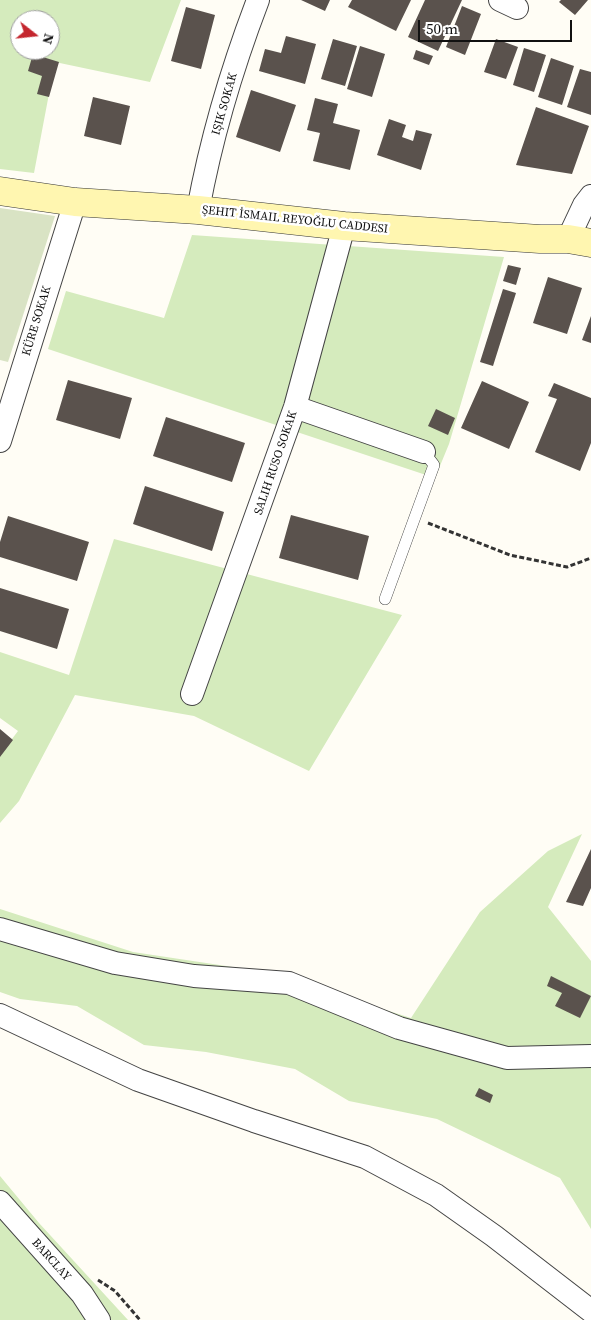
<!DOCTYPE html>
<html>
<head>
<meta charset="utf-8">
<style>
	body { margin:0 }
	#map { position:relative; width:591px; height:1320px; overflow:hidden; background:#fffdf5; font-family:"Source Serif 4",serif }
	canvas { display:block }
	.north { position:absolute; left:10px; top:10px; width:50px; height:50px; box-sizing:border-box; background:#fff; border:1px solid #a0a0a0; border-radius:50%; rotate:106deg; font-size:14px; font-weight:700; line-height:20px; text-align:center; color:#111 }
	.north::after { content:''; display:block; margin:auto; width:18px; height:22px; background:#c4262e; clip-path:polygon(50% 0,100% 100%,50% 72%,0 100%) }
	.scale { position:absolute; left:418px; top:20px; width:154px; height:22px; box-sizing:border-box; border:2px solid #111; border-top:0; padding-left:6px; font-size:15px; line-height:18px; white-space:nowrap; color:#111; -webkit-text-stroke:4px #fff; paint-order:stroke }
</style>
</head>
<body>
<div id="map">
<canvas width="591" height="1320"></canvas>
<div class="north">N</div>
<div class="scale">50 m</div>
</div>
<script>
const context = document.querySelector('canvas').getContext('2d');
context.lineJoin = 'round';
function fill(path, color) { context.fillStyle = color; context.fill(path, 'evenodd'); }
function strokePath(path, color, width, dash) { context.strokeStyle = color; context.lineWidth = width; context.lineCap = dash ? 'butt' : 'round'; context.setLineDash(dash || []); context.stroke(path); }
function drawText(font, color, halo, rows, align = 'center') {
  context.font = font + ' "Source Serif 4",serif'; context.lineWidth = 5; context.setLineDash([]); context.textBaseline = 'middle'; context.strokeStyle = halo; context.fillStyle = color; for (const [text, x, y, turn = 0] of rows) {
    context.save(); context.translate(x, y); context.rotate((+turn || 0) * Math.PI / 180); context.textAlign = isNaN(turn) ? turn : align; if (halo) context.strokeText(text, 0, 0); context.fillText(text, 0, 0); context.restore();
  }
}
const green = new Path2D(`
	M0 0H181L150 82 55 62 34 173 0 169ZM20 20H50V50H20Z
	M192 235 504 257 449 444 435 478 48 349 66 291 164 318Z
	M114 539 402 615 309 771 194 716 75 695 19 801 0 823V755L18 731 0 718V652L69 675Z
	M582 834 548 907 591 961V1229L560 1178 437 1119 349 1101 295 1069 206 1052 144 1045 77 1006 20 999 0 992V909L133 952 266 972 411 1018 480 912 548 851Z
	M0 1176 39 1223 128 1320H0Z`);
const cemetery = new Path2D(`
	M0 208 55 216 8 362 0 360Z`);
const building = new Path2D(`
	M301 0H330L325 11Z
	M352 0H411L396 31 348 7Z
	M425 0H462L438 51 408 37Z
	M561 0H588L575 15 559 2Z
	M462 6 481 14 465 55 446 47Z
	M186 7 215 15 201 69 171 61Z
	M286 36 316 44 305 84 259 71 265 49 281 53Z
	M333 39 357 46 345 86 321 79Z
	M496 39 518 47 506 79 484 72Z
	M360 46 385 54 372 97 347 89Z
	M524 48 546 55 534 92 513 85Z
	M416 50 433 56 429 65 413 59Z
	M33 54 59 62 49 97 37 94 42 76 28 71Z
	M551 58 574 66 562 105 538 97Z
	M580 69 591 72V115L567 107Z
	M251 90 296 105 280 152 236 137Z
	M93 97 130 106 121 145 84 136Z
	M315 98 338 104 333 123 360 130 350 170 313 161 320 133 307 130Z
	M536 107 589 126 572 174 516 165Z
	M389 119 406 125 402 137 413 141 416 130 432 134 421 170 377 155Z
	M508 265 521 268 516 285 503 281Z
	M548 277 582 288 567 334 533 323Z
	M503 289 516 293 493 366 480 362Z
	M591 316V343L582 340Z
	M68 380 132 398 120 439 56 420Z
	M482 381 529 402 509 449 461 428Z
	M554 383 591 398V443L580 471 535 452 557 399 548 396Z
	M436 409 455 418 448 435 428 426Z
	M166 417 245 443 232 482 153 456Z
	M145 486 224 512 212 551 133 524Z
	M291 515 369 536 358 580 279 558Z
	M8 516 89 542 77 581 0 557V542Z
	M0 588 69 609 57 649 0 631Z
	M0 729 13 740 0 757Z
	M591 849V888L583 906 566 902Z
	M551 976 591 996 580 1018 555 1006 562 993 547 986Z
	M479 1088 493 1095 490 1103 475 1096Z`);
const path = new Path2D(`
	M428 523 510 555 567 567 591 558
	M98 1280 115 1291 140 1320`);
const lane = new Path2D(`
	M385 599 434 465 424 452`);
const street = new Path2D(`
	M500 0 517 8
	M198 210C211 139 232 68 258 0
	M568 239 584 205 591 196
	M295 407 424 452
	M0 441 75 202
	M192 694 295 407 344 226
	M0 929 115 963 194 976 289 983 399 1028 507 1058 591 1056
	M0 1015 138 1080 254 1121 365 1157 436 1195 494 1236 591 1311
	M0 1202 82 1294 99 1320`);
const secondary = new Path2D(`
	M0 191 75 202 198 210 344 226 540 239H568L591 243`);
const streetNames = [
	["IŞIK SOKAK",225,104,-74],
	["ŞEHIT İSMAIL REYOĞLU CADDESI",295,220,6],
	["KÜRE SOKAK",37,321,-73],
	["SALIH RUSO SOKAK",276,463,-71],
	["BARCLAY",51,1260,48]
];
fill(green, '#d5ebbd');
fill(cemetery, '#d9e3c4');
fill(building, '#5a524d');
strokePath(lane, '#444', 12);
strokePath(street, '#444', 24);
strokePath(secondary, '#333', 29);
strokePath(path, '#333', 3, [5, 2.5]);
strokePath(lane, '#fff', 11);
strokePath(street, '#fff', 22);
strokePath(secondary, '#fff6b0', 28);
drawText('12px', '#111', '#fff', streetNames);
</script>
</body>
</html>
